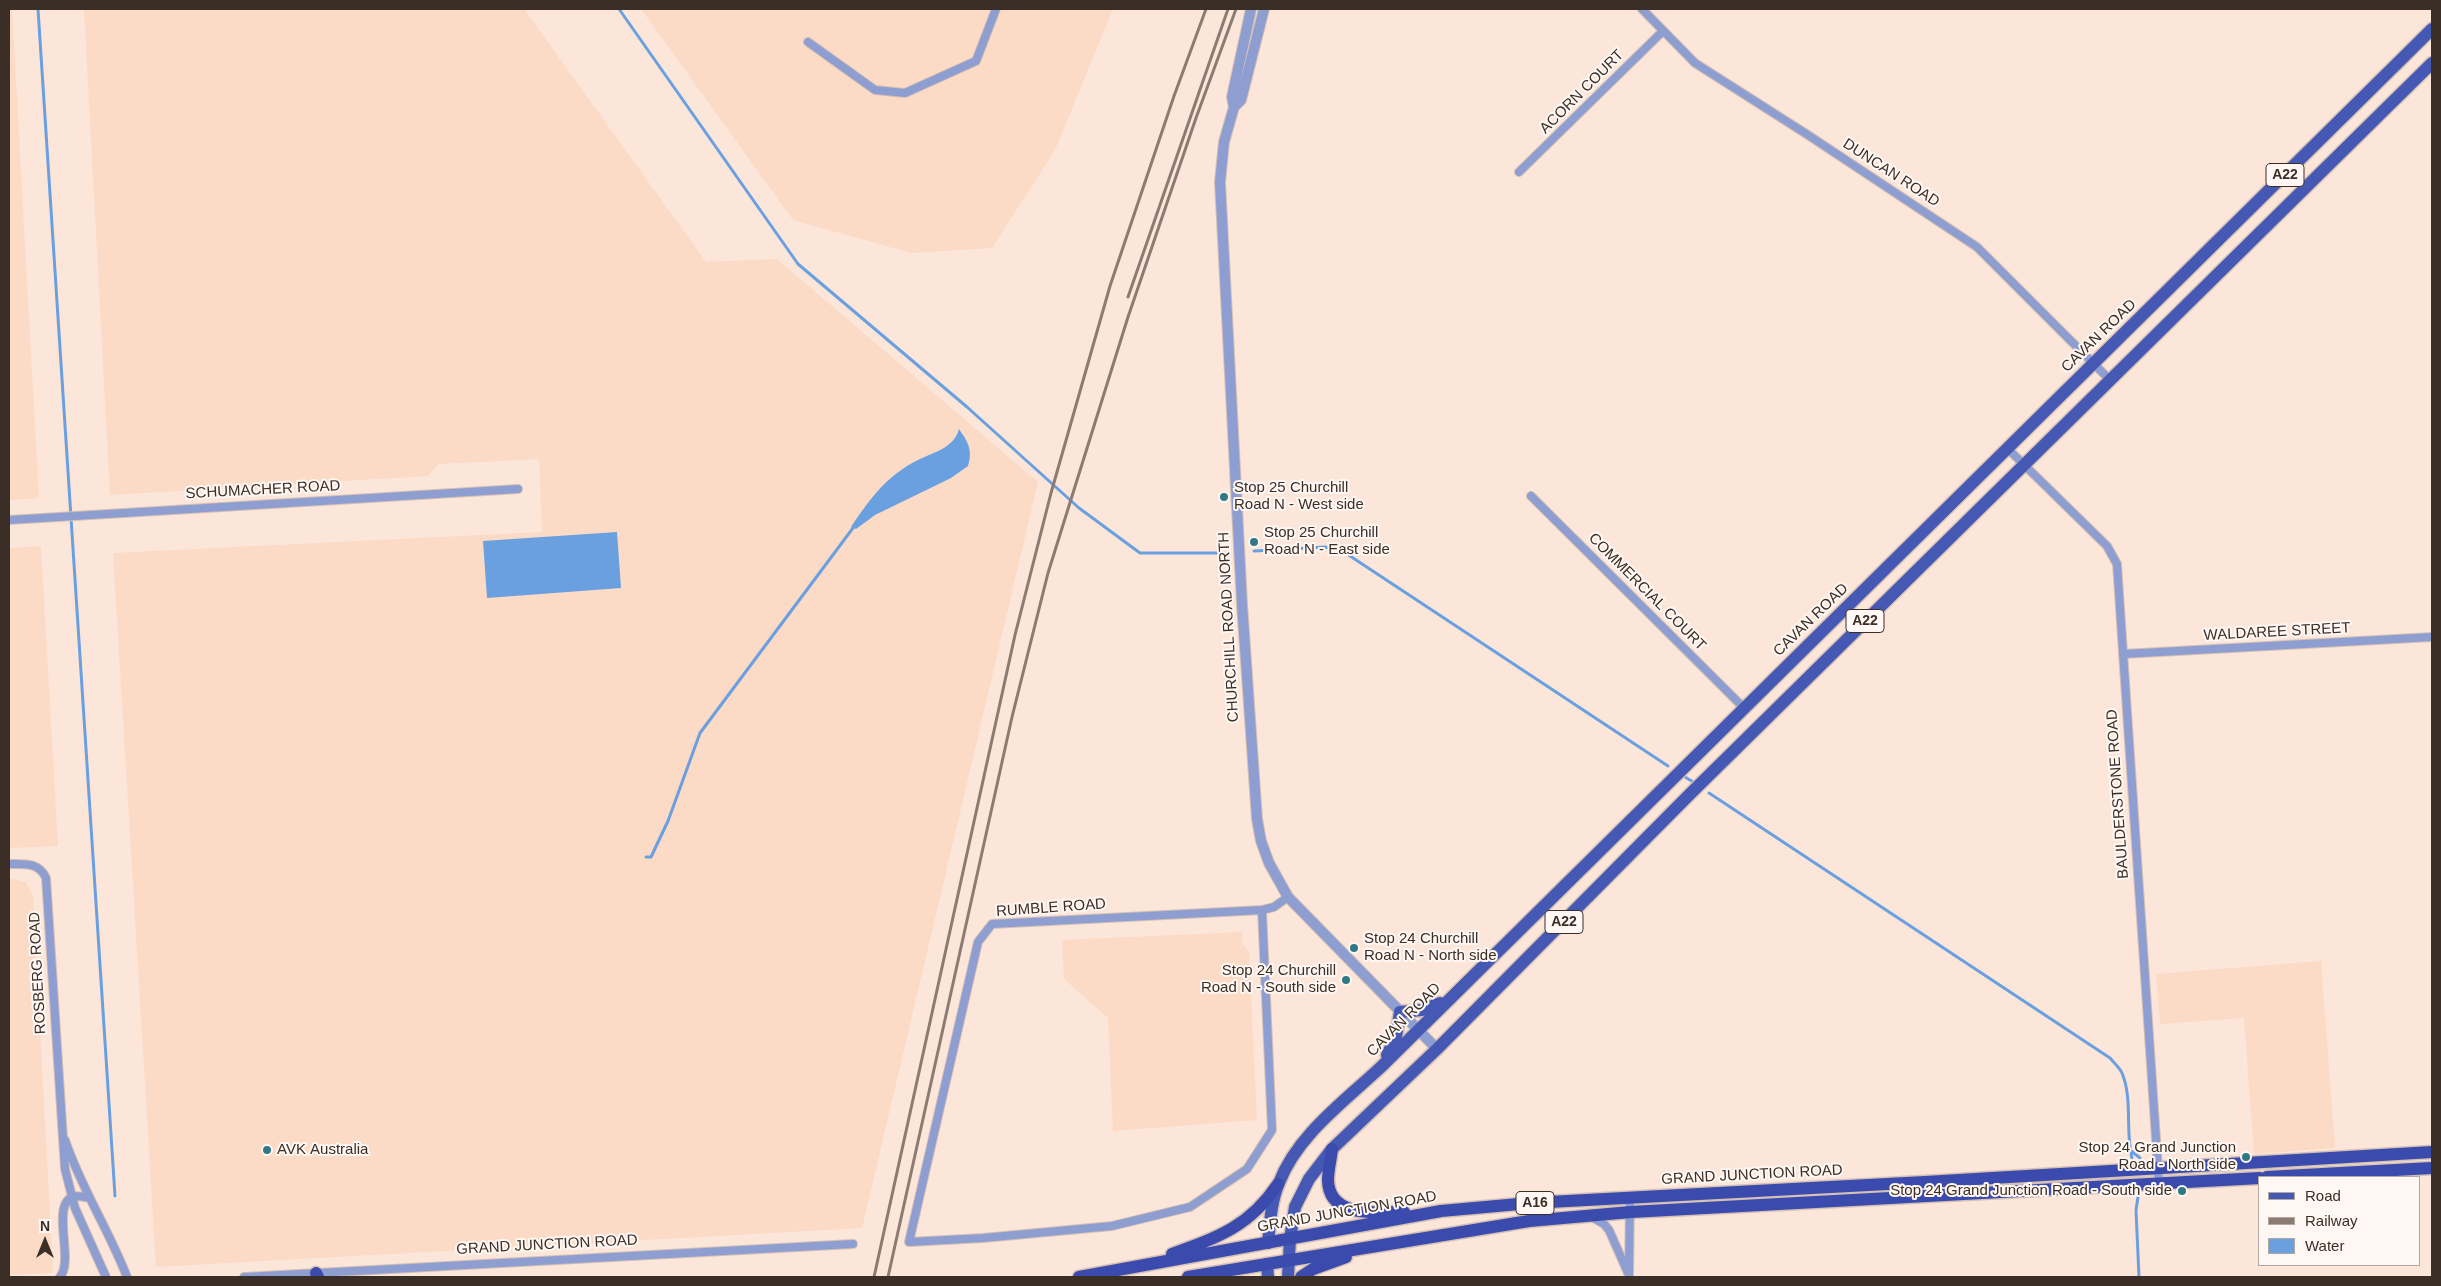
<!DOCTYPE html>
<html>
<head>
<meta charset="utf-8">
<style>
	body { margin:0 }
	#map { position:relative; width:2441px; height:1286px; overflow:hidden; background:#fce6da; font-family:Helvetica,sans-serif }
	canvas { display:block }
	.frame { position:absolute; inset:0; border:10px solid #3b2e26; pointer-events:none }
	.legend { position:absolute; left:2258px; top:1176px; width:162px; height:90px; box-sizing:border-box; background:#fef7f3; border:1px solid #b0a7a1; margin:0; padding:6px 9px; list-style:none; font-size:15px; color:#3b2e26 }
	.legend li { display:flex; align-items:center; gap:10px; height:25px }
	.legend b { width:25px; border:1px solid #b0a7a1 }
	.north { position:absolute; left:20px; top:1216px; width:50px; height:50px; -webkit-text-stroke:4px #fef7f3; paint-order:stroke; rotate:0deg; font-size:14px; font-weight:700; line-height:20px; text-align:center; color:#3b2e26 }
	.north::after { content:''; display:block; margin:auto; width:18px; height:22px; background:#3b2e26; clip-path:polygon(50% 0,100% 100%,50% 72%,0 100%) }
</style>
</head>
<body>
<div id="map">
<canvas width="2441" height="1286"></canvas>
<div class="frame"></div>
<ul class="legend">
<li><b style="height:6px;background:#4558b3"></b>Road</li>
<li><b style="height:6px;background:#8c7b72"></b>Railway</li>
<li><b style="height:14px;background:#6aa0e0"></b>Water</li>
</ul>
<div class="north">N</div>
</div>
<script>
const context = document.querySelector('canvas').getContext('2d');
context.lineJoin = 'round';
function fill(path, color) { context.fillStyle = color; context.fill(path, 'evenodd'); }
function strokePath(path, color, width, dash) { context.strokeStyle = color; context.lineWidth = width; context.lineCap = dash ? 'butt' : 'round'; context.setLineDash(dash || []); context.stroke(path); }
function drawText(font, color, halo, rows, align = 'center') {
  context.font = font + ' Helvetica,sans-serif'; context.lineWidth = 4; context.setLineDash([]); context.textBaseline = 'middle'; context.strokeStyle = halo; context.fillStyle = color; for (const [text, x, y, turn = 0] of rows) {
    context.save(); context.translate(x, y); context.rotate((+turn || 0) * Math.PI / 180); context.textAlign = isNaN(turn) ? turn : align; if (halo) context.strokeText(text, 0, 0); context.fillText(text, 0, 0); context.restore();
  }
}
const built = new Path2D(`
	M9 9H12L39 498 9 500Z
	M84 9H524L706 262 777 259 1038 482 862 1228 156 1267 113 553 542 532 539 459 438 464 428 476 110 495Z
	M641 9H1113L1055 150 992 248 911 253 793 220Z
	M41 546 58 846 9 848V548Z
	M13 879 26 882 33 897 53 1271 52 1273 9 1275V880Z
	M1243 932 1242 943 1249 952 1257 1120 1113 1131 1108 1018 1064 979 1062 940Z
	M2321 961 2335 1148 2254 1154 2244 1018 2160 1024 2156 974Z`);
const water = new Path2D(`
	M959 429C968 442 973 450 968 466L951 478 875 515 856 529 851 527C870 499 886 476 918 460 934 452 954 448 959 429Z
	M617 532 621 588 487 598 483 541Z`);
const stream = new Path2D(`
	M38 9 115 1196
	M619 9 798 264 967 407 1079 508 1140 553H1224
	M1254 551 1325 547 1344 552 1668 766
	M1685 777 1695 783
	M1709 793 2110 1058C2114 1063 2120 1068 2122 1073 2133 1099 2125 1132 2132 1158
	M646 857H651L668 821 700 733 853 528
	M2129 1149 2140 1158
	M2138 1197 2136 1210 2139 1277`);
const minor = new Path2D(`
	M1642 9 1695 63 1808 135 1977 247 2110 380
	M808 42 875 90 905 93 976 61 996 9
	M1519 172 1663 31
	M2007 448 2107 546 2117 564 2159 1183
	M1531 496 1744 708
	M9 520 518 489
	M2123 654 2432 637
	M9 864C24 864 39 862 46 878L65 1169 75 1208 106 1277
	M1262 910 1272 1130 1247 1169 1190 1207 1112 1226 983 1238 909 1242 978 942 992 924 1262 910 1274 907 1288 897
	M65 1140C81 1188 109 1230 127 1277
	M1590 1216 1604 1224 1609 1230 1628 1273
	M60 1277C77 1258 41 1184 89 1198
	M244 1277 853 1244
	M1629 1277 1630 1197`);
const tertiary = new Path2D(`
	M1251 9 1232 97 1234 107 1224 142 1220 182 1242 604 1257 819 1261 841 1269 863 1288 897 1437 1049
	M1234 107 1241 100 1264 9`);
const primary = new Path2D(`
	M1387 1055 1396 1037 1400 1012 1422 1010 1440 1003
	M1268 1243C1270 1223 1271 1201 1279 1183 1297 1135 1346 1100 1382 1066L2432 29
	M1267 1264 1268 1277
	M1288 1277 1290 1239 1295 1207 1309 1179 1332 1149 1437 1049 1690 794 2432 63`);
const trunk = new Path2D(`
	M1332 1149C1331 1159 1328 1170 1328 1180 1329 1219 1377 1212 1404 1212
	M2267 1177 2432 1168
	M1172 1254C1219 1237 1250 1226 1278 1184
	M316 1273 318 1277
	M1079 1277 1441 1211 1530 1203 1925 1182 2432 1152
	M1188 1277 1529 1221 1631 1212 2260 1178
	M1301 1277 1313 1269 1346 1257`);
const rail = new Path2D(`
	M1128 297 1228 9
	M874 1277 1015 635 1051 493 1110 286 1174 96 1206 9
	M888 1277 1012 717 1048 573 1128 317 1196 118 1236 9`);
const markers = [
	[1224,497,5,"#327884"],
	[1254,542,5,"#327884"],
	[1354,948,5,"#327884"],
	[1346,980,5,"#327884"],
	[267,1150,5,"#327884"],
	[2246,1157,5,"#327884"],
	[2182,1191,5,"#327884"]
];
const shields = [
	[2285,175,38],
	[1865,621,38],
	[1564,922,38],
	[1535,1203,38]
];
const shieldNames = [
	["A22",2285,175],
	["A22",1865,621],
	["A22",1564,922],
	["A16",1535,1203]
];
const streetNames = [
	["ACORN COURT",1582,92,-45],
	["DUNCAN ROAD",1891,173,33],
	["CAVAN ROAD",2099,336,-44],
	["SCHUMACHER ROAD",263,490,-3],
	["COMMERCIAL COURT",1647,592,45],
	["CAVAN ROAD",1811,620,-44],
	["CHURCHILL ROAD NORTH",1229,627,-93],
	["WALDAREE STREET",2277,632,-3],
	["BAULDERSTONE ROAD",2118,794,-94],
	["RUMBLE ROAD",1051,908,-4],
	["ROSBERG ROAD",38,973,-93],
	["CAVAN ROAD",1404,1020,-45],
	["GRAND JUNCTION ROAD",1752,1175,-3],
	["GRAND JUNCTION ROAD",1347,1212,-10],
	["GRAND JUNCTION ROAD",547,1245,-3]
];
const poiNames = [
	["Stop 25 Churchill",1234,488],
	["Road N - West side",1234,505],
	["Stop 25 Churchill",1264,533],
	["Road N - East side",1264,550],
	["Stop 24 Churchill",1364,939],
	["Road N - North side",1364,956],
	["Stop 24 Churchill",1336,971,"right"],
	["Road N - South side",1336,988,"right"],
	["Stop 24 Grand Junction",2236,1148,"right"],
	["Road - North side",2236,1165,"right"],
	["AVK Australia",277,1150],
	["Stop 24 Grand Junction Road - South side",2172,1191,"right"]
];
fill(built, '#fbdac6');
fill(water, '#6aa0e0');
strokePath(stream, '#6aa0e0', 3);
strokePath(minor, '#d5c1b6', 10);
strokePath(tertiary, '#d5c1b6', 12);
strokePath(primary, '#d5c1b6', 15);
strokePath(trunk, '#d5c1b6', 15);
strokePath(minor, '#8e9ed0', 8);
strokePath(tertiary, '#8e9ed0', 10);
strokePath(primary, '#4558b3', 12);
strokePath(trunk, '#3a4aad', 12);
strokePath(rail, '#8c7b72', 3);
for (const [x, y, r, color] of markers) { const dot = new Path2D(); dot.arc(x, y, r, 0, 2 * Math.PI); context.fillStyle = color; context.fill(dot); strokePath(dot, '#fef7f3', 2); }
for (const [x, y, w] of shields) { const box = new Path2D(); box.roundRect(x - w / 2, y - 11.5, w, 23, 4); context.fillStyle = '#fef7f3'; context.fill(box); strokePath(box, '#3b2e26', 1); }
drawText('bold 14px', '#3b2e26', null, shieldNames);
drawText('15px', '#3b2e26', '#fef7f3', streetNames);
drawText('15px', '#3b2e26', '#fef7f3', poiNames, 'left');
</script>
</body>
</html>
